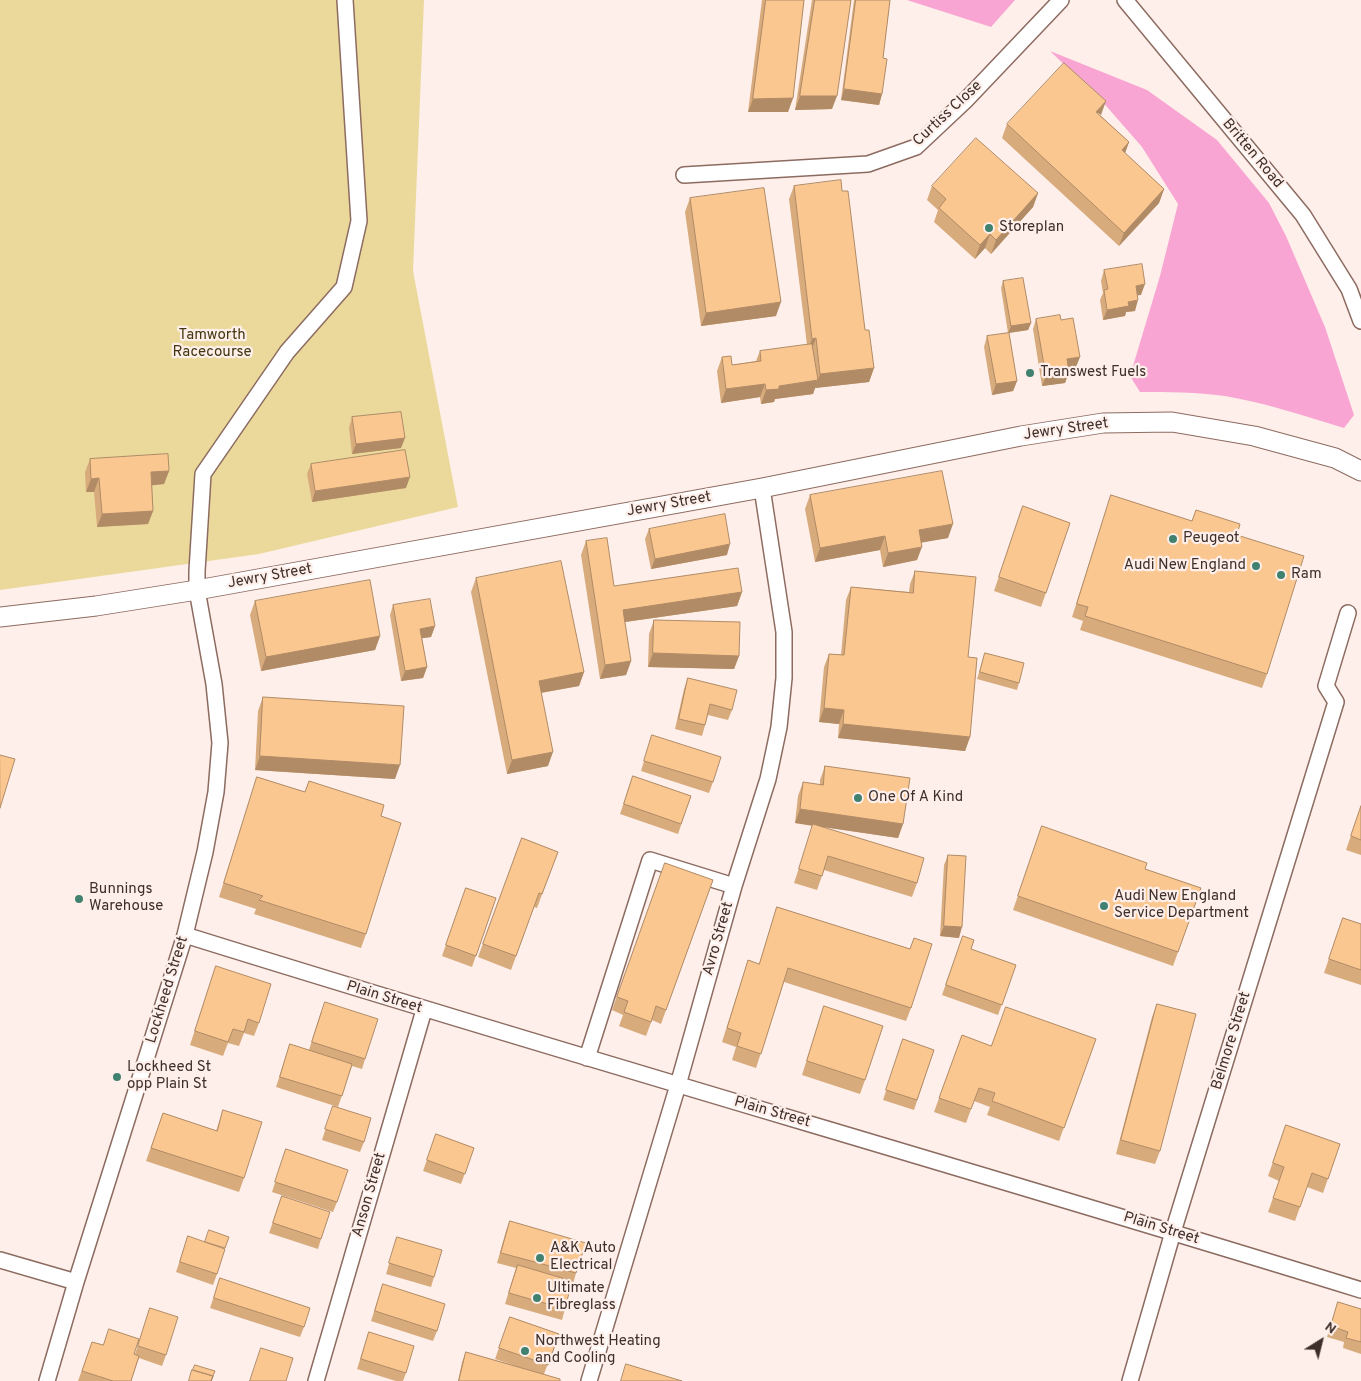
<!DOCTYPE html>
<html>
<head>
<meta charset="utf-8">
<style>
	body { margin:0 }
	#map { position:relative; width:1361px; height:1381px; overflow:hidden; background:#feefea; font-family:Overpass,sans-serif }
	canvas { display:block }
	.north { position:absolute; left:1296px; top:1316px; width:50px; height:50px; -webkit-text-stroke:4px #feefea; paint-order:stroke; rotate:36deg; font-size:14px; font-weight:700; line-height:20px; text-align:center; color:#3e2f2b }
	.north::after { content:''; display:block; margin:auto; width:18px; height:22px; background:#3e2f2b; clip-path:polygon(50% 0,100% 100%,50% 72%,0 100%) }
</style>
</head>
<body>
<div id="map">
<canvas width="1361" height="1381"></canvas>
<div class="north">N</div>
</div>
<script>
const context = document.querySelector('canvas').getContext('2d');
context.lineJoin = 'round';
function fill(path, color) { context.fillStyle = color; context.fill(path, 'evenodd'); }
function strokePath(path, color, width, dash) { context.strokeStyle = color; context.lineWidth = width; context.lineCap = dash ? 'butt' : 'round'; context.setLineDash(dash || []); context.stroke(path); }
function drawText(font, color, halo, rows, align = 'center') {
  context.font = font + ' Overpass,sans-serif'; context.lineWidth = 4.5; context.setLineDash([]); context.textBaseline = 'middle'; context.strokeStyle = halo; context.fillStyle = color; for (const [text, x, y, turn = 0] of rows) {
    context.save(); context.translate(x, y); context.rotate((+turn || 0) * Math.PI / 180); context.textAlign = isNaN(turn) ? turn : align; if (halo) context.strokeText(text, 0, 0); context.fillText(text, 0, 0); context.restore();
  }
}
const green = new Path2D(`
	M0 0H424L413 271 458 507 259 554 0 590Z`);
const water = new Path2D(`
	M907 0H1015L991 27Z
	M1050 51 1147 90 1217 140 1269 203 1286 236 1325 327 1354 415 1344 428C1305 416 1266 403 1225 396 1197 392 1168 392 1140 392L1130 376 1160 276 1178 204 1142 147 1101 100Z`);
const minor = new Path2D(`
	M1125 0 1303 215 1349 289 1361 321
	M684 175 868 164 916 147 965 101 1061 0
	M185 935C575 1057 970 1169 1361 1290
	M587 1058 650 860 734 886
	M0 1260 76 1282
	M47 1381 76 1282 185 935 205 852 216 792 220 743 214 684 197 590V571L203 474 287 352 344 287 359 221 345 0
	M316 1381 424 1010
	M589 1381 678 1085 734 886 768 779 779 727 784 678V632L762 488
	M1130 1381 1173 1232 1336 702 1326 686 1348 613`);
const major = new Path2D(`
	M0 617 96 606 197 590 762 488 1021 436 1103 423 1172 422 1254 436 1335 458 1361 471`);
const wall = new Path2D(`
	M762 0H804L793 98 788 112H748Z
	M812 0H851L832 109 795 110Z
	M854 0H890L883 58 882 94 879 105 841 100Z
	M1100 115 1129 142 1125 153 1164 189 1159 203 1119 246 1002 138 1007 124Z
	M794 186 842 191 865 330 874 368 869 382 815 388 813 394 775 399 774 402 761 404 760 397 721 403 717 371 722 357 732 365 756 361 760 351 807 345 789 199Z
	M932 186 1038 193 1033 207 991 254 985 248 975 259 934 222 938 210 927 200Z
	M690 198 776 316 701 326 685 212Z
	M1104 270 1141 295H1137L1135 311 1126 312 1125 316 1103 320 1100 300 1103 293 1101 281Z
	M1003 281 1031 323 1028 330 1009 333 1017 381 1013 391 992 395 984 347 987 336 1008 333 1001 288Z
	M1036 319 1061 320 1076 367 1068 369 1069 372 1065 383 1042 386 1033 329Z
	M352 417 401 448 352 454 349 428Z
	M90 459 169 471 164 484 152 485 153 511 148 524 97 527 94 492H86L85 472Z
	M311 464 406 488 312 502 307 474Z
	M810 495 948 538 921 542 917 560 883 567 880 550 815 562 805 509Z
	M1111 495 1192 521 1196 510 1237 535 1267 674 1262 688 1080 630 1083 621 1072 617Z
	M1023 506 1070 523 1041 607 994 591Z
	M649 529 727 555 651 569 645 539Z
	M586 541 614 586 742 592 737 606 625 622 631 661 626 675 600 679 581 555Z
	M915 571 968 657 970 737 965 751 838 738 839 724 819 722 824 667 829 654 841 655 846 600 851 587 909 592 910 584Z
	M476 578 584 672 579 686 541 693 548 766 507 774 471 592Z
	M255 601 380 636 375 650 261 671 250 615Z
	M393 605 435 626 431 637 422 638 427 667 423 678 401 681 390 615Z
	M654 620 739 656 734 669 648 667 649 634Z
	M985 653 1019 683 1017 690 977 679Z
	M688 678 732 710 728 720 708 715 702 736 675 729 684 689Z
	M263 697 395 779 255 770 258 711Z
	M652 735 713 782 709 793 641 771Z
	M825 766 903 824 898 838 824 827 917 883 912 897 824 870 817 890 794 883 813 826 795 823 798 796 803 782 820 785V780Z
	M633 776 691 796 678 834 620 814Z
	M257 777 305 792 309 781 381 816 366 934 361 948 254 914 256 909 219 897Z
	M1361 806V855L1346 850Z
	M1042 826 1145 869 1201 888 1173 966 1013 910Z
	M522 838 558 852 537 908 534 907 511 970 478 957Z
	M948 855 959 938 940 936 944 865Z
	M665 863 713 880 661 1024 652 1020 646 1036 619 1026 623 1015 612 1010Z
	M466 888 496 898 472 967 442 956Z
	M777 907 910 949 914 938 911 1008 906 1021 784 982 756 1068 732 1060 736 1047 722 1042 748 960 759 964Z
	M1343 918 1361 924V985L1324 973Z
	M963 936 971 949 1016 965 998 1015 942 995Z
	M216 966 259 1023 254 1036 244 1033 239 1046 228 1043 223 1056 190 1045Z
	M1157 1004 1160 1151 1155 1164 1116 1154 1152 1017Z
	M824 1006 865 1080 860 1094 802 1075Z
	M321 1012 365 1059 362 1069 352 1066 338 1107 276 1087 290 1044 309 1050Z
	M962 1035 991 1046 1096 1039 1059 1141 987 1115 990 1107 974 1101 966 1123 934 1112Z
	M903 1039 934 1050 914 1110 883 1100Z
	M333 1106 364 1142 360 1152 322 1140Z
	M223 1110 244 1178 239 1192 146 1161 163 1113 216 1131Z
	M1286 1125 1340 1144 1323 1193 1307 1187 1295 1221 1268 1212 1279 1181 1268 1176Z
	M436 1134 474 1148 461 1184 423 1171Z
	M286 1149 337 1202 333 1212 272 1192Z
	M282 1196 321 1239 318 1249 269 1233Z
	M510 1221 576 1273 573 1284 571 1283 565 1309 562 1320 505 1304 516 1268 497 1263 506 1231Z
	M188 1236 217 1274 213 1285 176 1272Z
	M397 1237 434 1277 431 1287 386 1274Z
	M220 1278 304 1327 300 1337 210 1308Z
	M383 1284 437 1331 433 1341 371 1321Z
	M1338 1302 1361 1309V1354L1343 1348 1344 1342 1327 1337Z
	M150 1308 166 1355 162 1366 139 1358 131 1381H78L92 1342 135 1354Z
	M510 1317 559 1334 544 1374 560 1381H458L462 1362 466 1352 516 1366 495 1359Z
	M369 1332 406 1373 403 1381H396L357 1369Z`);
const shadedWall = new Path2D(`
	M844 89 882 94 879 105 841 100Z
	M800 96H837L832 109 795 110Z
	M793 98 788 112H748L753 99Z
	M1106 101 1101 115 1096 112Z
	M1129 142 1124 156 1122 150Z
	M1164 189 1159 203 1119 246 1124 233Z
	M1038 193 1033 207 991 254 996 240Z
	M990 234 985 248 975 259 980 245Z
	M1145 284 1141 295 1132 296 1136 286Z
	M1138 300 1135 311 1126 312 1125 316 1103 320 1107 310 1128 302Z
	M781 302 776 316 701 326 706 313Z
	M1031 323 1028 330 1008 333 1011 326Z
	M816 338 811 352H807L812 339Z
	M1080 357 1076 367 1063 369 1067 359Z
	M874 368 869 382 815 388 820 374Z
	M1069 372 1065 383 1042 386 1046 376Z
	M818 380 813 394 775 399 774 402 761 404 766 390 779 386Z
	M1017 381 1013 391 992 395 996 384Z
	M765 384 760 397 721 403 726 389Z
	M405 438 401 448 352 454 356 444Z
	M169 471 164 484 146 486 151 472Z
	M410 477 406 488 312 502 315 491Z
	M99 478 94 492H86L91 479Z
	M153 511 148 524 97 527 102 514Z
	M953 524 948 538 914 544 919 530Z
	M885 536 880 550 815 562 820 548Z
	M730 544 727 555 651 569 655 559Z
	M922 547 917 560 883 567 888 553Z
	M742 592 737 606 618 623 623 610Z
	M435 626 431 637 417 639 420 629Z
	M380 636 375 650 261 671 266 657Z
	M653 653 739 656 734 669 648 667Z
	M631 661 626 675 600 679 605 665Z
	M427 667 423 678 401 681 405 671Z
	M584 672 579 686 534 694 539 681Z
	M824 708 844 710 839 724 819 722Z
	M843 724 970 737 965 751 838 738Z
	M553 752 548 766 507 774 512 760Z
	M260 756 400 765 395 779 255 770Z
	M800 809 903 824 898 838 795 823Z
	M944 926 962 927 959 938 940 936Z`);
const building = new Path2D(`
	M766 0H804L793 98 753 99Z
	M815 0H851L837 96H800Z
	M856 0H890L883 58 887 59 882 94 844 89Z
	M1064 63 1106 101 1096 112 1129 142 1122 150 1164 189 1124 233 1007 124Z
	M976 138 1038 193 996 240 990 234 980 245 939 208 946 199 932 186Z
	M841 180 842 191H848L865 330H869L874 368 820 374 816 338 812 339 794 186Z
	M764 188 781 302 706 313 690 198Z
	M1142 264 1145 284 1136 286 1138 300 1128 302 1129 306 1107 310 1104 290 1108 289 1104 270Z
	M1023 278 1031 323 1011 326 1003 281Z
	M1060 315 1061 320 1073 318 1080 357 1067 359 1069 372 1046 376 1036 319Z
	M1009 333 1017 381 996 384 987 336Z
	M812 344 818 380 779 386V389L766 390 765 384 726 389 722 357 731 356 732 365 761 361 760 351Z
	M401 412 405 438 356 444 352 417Z
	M405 450 410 477 315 491 311 464Z
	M168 454 169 471 151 472 153 511 102 514 99 478 91 479 90 459Z
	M942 471 953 524 919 530 922 547 888 553 885 536 820 548 810 495Z
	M1111 495 1192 521 1196 510 1240 524 1237 535 1304 556 1267 674 1085 616 1088 607 1077 604Z
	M1023 506 1070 523 1046 593 999 577Z
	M725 514 730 544 655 559 649 529Z
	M607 538 614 586 738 568 742 592 623 610 631 661 605 665 586 541Z
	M561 561 584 672 539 681 553 752 512 760 476 578Z
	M915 571 976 577 968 657 977 658 970 737 843 724 844 710 824 708 829 654 844 655 851 587 913 593Z
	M370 580 380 636 266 657 255 601Z
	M430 599 435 626 420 629 427 667 405 671 393 605Z
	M654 620 740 622 739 656 653 653Z
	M985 653 1024 663 1019 683 980 672Z
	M688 678 737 690 732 710 710 704 705 725 679 719Z
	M263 697 404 706 400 765 260 756Z
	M652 735 721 757 713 782 644 761Z
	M0 755 15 759 0 808Z
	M825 766 910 778 903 824 800 809 803 782 823 785Z
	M633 776 691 796 681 824 624 804Z
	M257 777 305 792 309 781 384 805 381 816 401 823 366 934 259 900 263 896 224 883Z
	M1361 806V840L1351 836Z
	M813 824 924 858 917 883 828 856 822 876 799 869Z
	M1042 826 1147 863 1145 869 1201 888 1178 952 1018 896Z
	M522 838 558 852 542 894 539 893 516 956 483 944Z
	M948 855 966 856 962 927 944 926Z
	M665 863 713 880 666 1010 656 1006 651 1022 624 1012 628 1001 617 997Z
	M466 888 496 898 476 956 446 945Z
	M777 907 910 949 914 938 932 944 911 1008 788 968 761 1054 737 1046 741 1033 727 1028 748 960 759 964Z
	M1343 918 1361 924V970L1329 959Z
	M963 936 974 940 971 949 1016 965 1002 1005 946 985Z
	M216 966 271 984 259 1023 248 1019 244 1032 233 1029 228 1042 195 1031Z
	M325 1002 378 1019 365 1059 312 1042Z
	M1157 1004 1196 1014 1160 1151 1121 1140Z
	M824 1006 883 1026 865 1080 807 1061Z
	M1006 1007 1096 1039 1064 1128 992 1101 995 1093 979 1088 971 1109 939 1098 962 1035 991 1046Z
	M903 1039 934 1050 917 1100 886 1090Z
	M290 1044 352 1064 342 1096 280 1077Z
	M333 1106 371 1118 364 1142 325 1129Z
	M223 1110 262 1122 244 1178 151 1148 163 1113 217 1131Z
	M1286 1125 1340 1144 1328 1179 1312 1173 1300 1207 1273 1198 1284 1167 1273 1163Z
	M436 1134 474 1148 465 1174 427 1160Z
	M286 1149 348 1170 337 1202 275 1182Z
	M282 1196 330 1212 321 1239 273 1223Z
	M510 1221 586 1243 576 1273 501 1253Z
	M209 1230 229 1237 225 1248 205 1242Z
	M188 1236 225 1249 217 1274 180 1262Z
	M397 1237 442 1250 434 1277 389 1263Z
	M518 1265 572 1281 565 1309 509 1293Z
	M220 1278 310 1308 304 1327 214 1298Z
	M383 1284 445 1304 437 1331 375 1311Z
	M1338 1302 1361 1309V1342L1346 1338 1348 1332 1331 1326Z
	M150 1308 178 1317 166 1355 138 1346Z
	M510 1317 559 1334 548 1365 499 1348Z
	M109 1329 139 1339 134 1354 139 1356 131 1381H113L82 1371 92 1342 103 1345Z
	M369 1332 414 1346 406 1373 361 1359Z
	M261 1348 293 1358 286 1381H250Z
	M466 1352 560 1379V1381H459Z
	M626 1364 682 1381H621Z
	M195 1365 215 1371 211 1381 213 1376 193 1370Z
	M192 1370 213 1376 211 1381H189Z`);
const markers = [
	[989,228,5,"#408170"],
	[1030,373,5,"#408170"],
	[1173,539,5,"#408170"],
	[1256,566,5,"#408170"],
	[1281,575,5,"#408170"],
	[858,798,5,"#408170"],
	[79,899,5,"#408170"],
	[1104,906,5,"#408170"],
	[117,1077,5,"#408170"],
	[540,1258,5,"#408170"],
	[537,1298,5,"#408170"],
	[525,1351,5,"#408170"]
];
const streetNames = [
	["Curtiss Close",948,114,-43],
	["Britten Road",1252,154,50],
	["Jewry Street",1066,430,-8],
	["Jewry Street",669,505,-10],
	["Jewry Street",270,577,-10],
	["Avro Street",719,939,-74],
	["Lockheed Street",168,990,-73],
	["Plain Street",384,998,17],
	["Belmore Street",1232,1041,-73],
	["Plain Street",772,1113,16],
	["Anson Street",370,1195,-74],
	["Plain Street",1161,1229,17]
];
const poiNames = [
	["Storeplan",999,228],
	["Transwest Fuels",1040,373],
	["Peugeot",1183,539],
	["Audi New England",1246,566,"right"],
	["Ram",1291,575],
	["One Of A Kind",868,798],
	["Bunnings",89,890],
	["Warehouse",89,907],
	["Audi New England",1114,897],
	["Service Department",1114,914],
	["Lockheed St",127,1068],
	["opp Plain St",127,1085],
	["A&K Auto",550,1249],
	["Electrical",550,1266],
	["Ultimate",547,1289],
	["Fibreglass",547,1306],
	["Northwest Heating",535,1342],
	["and Cooling",535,1359]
];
const parkNames = [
	["Tamworth",212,336],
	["Racecourse",212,353]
];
fill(green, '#ebd99c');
fill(water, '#f9a5d3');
strokePath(minor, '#8c6b60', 18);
strokePath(major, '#8c6b60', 21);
strokePath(minor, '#fff', 15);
strokePath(major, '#fff', 19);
fill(wall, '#d8ab7d');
fill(shadedWall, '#b08b66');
fill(building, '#fbc791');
strokePath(building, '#b08b66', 1);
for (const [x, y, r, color] of markers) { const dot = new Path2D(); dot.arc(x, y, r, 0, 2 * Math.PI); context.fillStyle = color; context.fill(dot); strokePath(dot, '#feefea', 2); }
drawText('15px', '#3e2f2b', '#feefea', streetNames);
drawText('15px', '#3e2f2b', '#feefea', poiNames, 'left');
drawText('15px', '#423710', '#feefea', parkNames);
</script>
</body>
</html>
